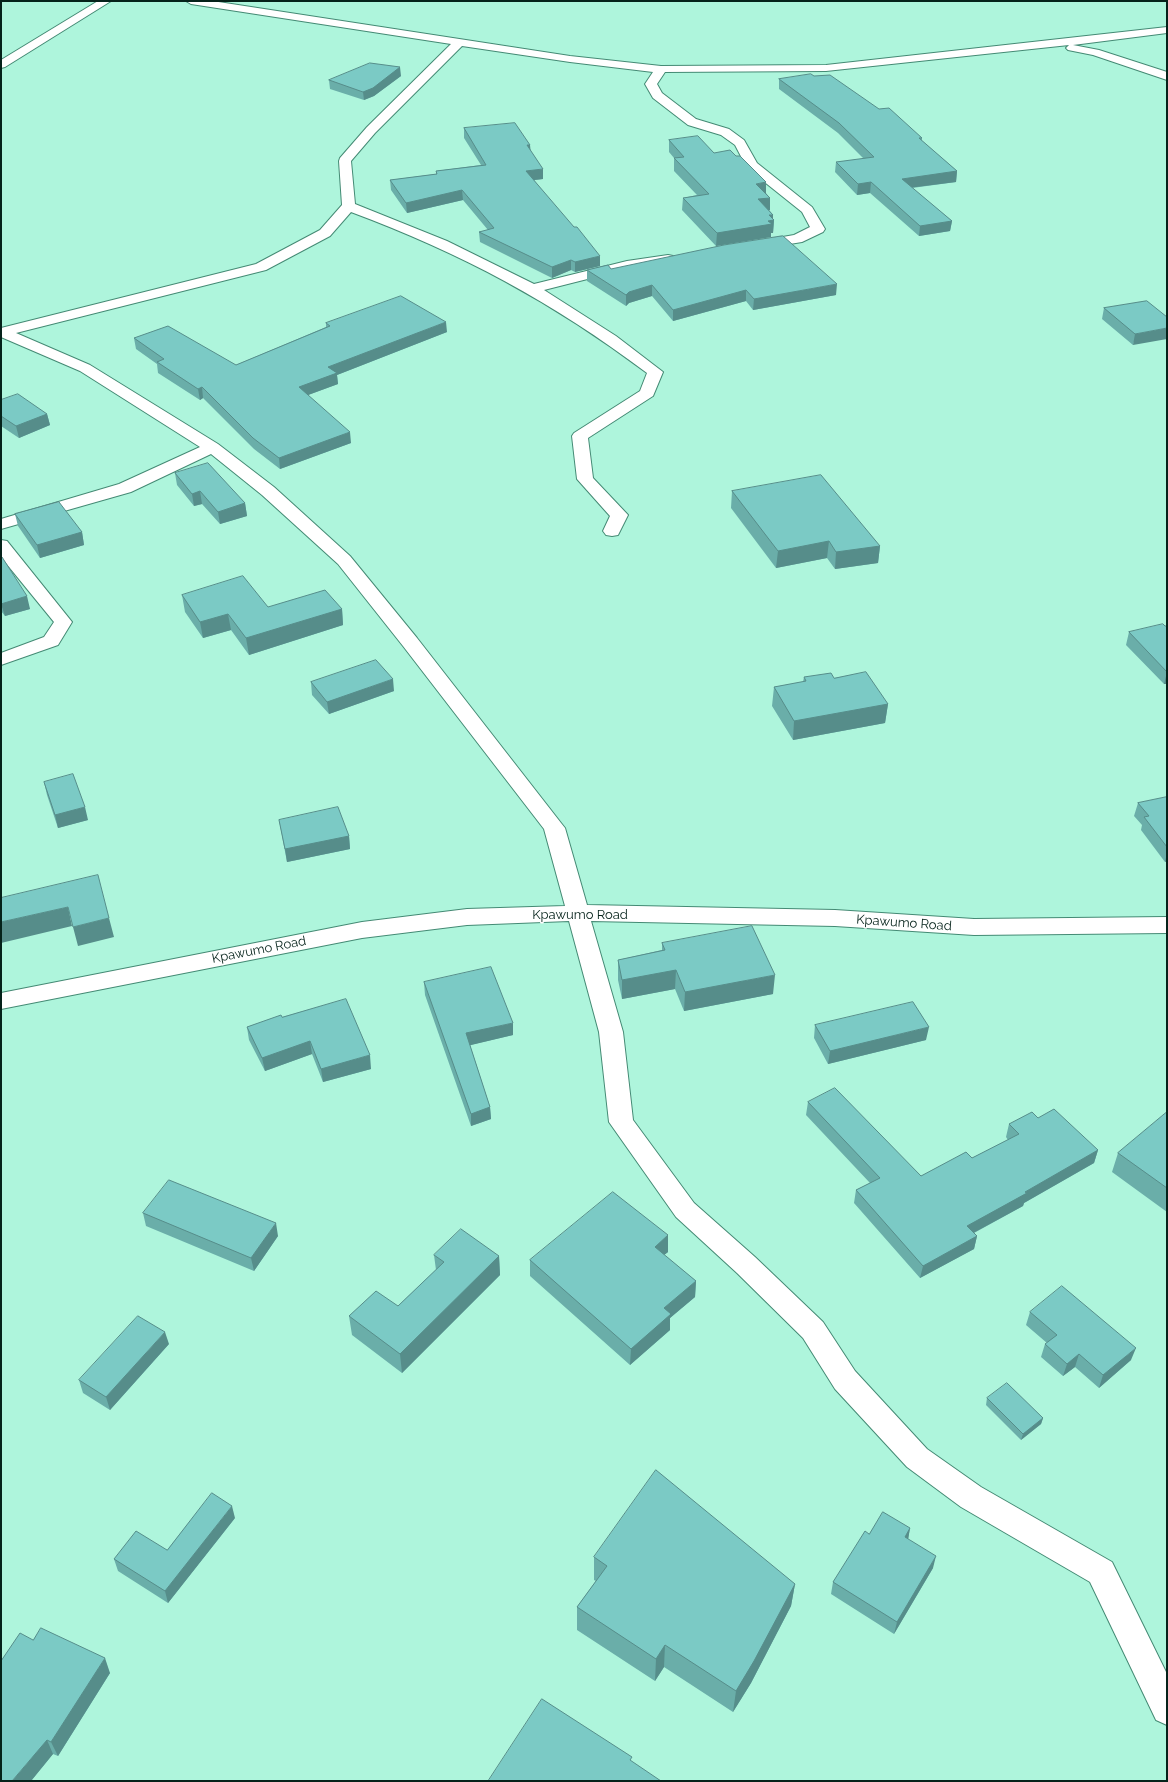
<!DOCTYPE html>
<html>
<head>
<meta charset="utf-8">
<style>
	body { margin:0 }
	#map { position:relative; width:1168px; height:1782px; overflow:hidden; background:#aef5dc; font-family:Raleway,sans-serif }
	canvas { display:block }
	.frame { position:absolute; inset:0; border:2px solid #05221a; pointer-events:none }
</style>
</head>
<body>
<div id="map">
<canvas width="1168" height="1782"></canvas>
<div class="frame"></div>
</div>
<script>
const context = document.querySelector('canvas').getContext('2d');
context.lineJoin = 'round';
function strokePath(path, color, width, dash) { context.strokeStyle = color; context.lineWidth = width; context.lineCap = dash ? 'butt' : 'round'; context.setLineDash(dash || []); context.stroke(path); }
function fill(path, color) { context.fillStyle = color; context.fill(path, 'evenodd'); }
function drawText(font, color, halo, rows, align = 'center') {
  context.font = font + ' Raleway,sans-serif'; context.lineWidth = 3; context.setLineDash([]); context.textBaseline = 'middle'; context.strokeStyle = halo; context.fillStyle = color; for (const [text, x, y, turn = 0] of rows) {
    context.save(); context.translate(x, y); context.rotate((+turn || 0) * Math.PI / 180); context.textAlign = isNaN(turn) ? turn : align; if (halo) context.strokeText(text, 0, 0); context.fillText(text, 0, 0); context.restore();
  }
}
const minor = new Path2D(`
	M98 1H111L5 67 1 68V60Z
	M186 1H212L570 56 661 66 826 65 1167 27V33L1073 45 1099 50 1167 72V80L1093 55 1068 50 1066 48 1069 45 826 71 665 72 657 84 662 93 696 119 729 129 744 140 757 163 812 207 825 229 823 232 802 242 759 249 754 248 752 245 754 242 794 235 810 227 802 212 747 168 735 145 721 135 688 125 653 98 645 84 653 72 570 62 462 46 375 133 351 161 355 204 447 241 534 284 627 261 668 255 673 256 675 259 673 262 627 269 544 290 616 336 663 372 653 396 588 438 593 478 628 515 618 535 612 536 606 535 603 531 610 516 577 479 572 436 574 433 640 391 647 373C553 302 461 253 351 212L330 236 266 270 16 333 90 365 218 444 274 487 350 556 417 638 561 823 565 828 587 905 835 910 974 919 1167 917V933L974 935 835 926 591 921 623 1032 633 1120 694 1203 755 1257 823 1322 855 1371 927 1449 981 1487 1112 1562 1167 1674V1725L1156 1720 1090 1582 961 1507 907 1467 835 1389 803 1338 737 1273 676 1217 609 1122 599 1032 569 921 467 925 362 938 1 1009V993L362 922 467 909 565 906 544 829 403 646 338 564 262 495 211 454 131 492 1 529V519L119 484 200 447 80 371 1 337V328L256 264 320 230 342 205 339 161 340 158 367 127 451 44 191 4Z
	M1 540 7 541 72 622 58 645 1 665V653L44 637 54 622 1 557Z`);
const wall = new Path2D(`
	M401 76 374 96 364 100 330 89 329 80Z
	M814 76 922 138V141L957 171 956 182 912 188 952 221 950 231 919 236 870 193 857 195 835 172 836 162 864 159 838 133 779 89V79Z
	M464 128 530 145V151L543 179 534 180 600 266 575 272 571 270 552 278 480 242 479 232 488 230 463 200 407 213 391 190 390 180 436 174V171L481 165 464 138Z
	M669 140 714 153 766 193 770 198 769 210 773 215V219L774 220 773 233H771V237L716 246 682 210 683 198 697 195 674 171V158L669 152Z
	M611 269 836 295 753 310 746 301 673 321 652 296 629 303 626 306 587 281V270Z
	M1147 301 1133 345 1102 319 1104 308Z
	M326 323 447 332 337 375 338 384 308 395 351 443 280 469 254 449 203 398 200 400 158 373 157 364 136 349 134 338 236 365 326 327Z
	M1 400 47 414 50 425 19 438 1 426Z
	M175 473 245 503 247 516 220 524 202 504 194 506 177 485Z
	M732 491 880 546 878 563 835 569 827 558 776 568 731 508Z
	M15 514 82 532 84 545 40 558 18 526Z
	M1 557 30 609 5 616 1 611Z
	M182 595 268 607 342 609 343 625 249 655 231 630 203 638 185 612Z
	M1167 626V684H1164L1126 645 1129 632Z
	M804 677 834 678 888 704 885 723 793 740 772 706 774 687 803 682Z
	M311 682 394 691 329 714 312 695Z
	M44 782 88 820 58 828 47 795Z
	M1167 797V861L1165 862 1141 830 1142 825 1134 816 1138 803Z
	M279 820 349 836 350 849 287 862Z
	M662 943 773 994 684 1011 675 989 622 999 618 980V960L662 950Z
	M424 982 513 1035 470 1045 490 1107 491 1119 471 1126 425 995Z
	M282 1017 371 1069 323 1082 312 1054 265 1071 249 1040 247 1027Z
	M815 1025 926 1040 828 1064 814 1038Z
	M808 1102 921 1176 972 1158 1008 1140 1006 1137 1009 1124 1038 1118 1098 1150 1094 1163 1024 1203 1023 1206 974 1233 977 1236 974 1249 920 1278 854 1203 856 1190 870 1183 806 1115Z
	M1167 1112V1212L1112 1172 1118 1153Z
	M143 1213 278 1236 254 1271 146 1226Z
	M668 1235V1252L664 1255 696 1281 695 1297 670 1318V1330L630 1365 530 1276V1260Z
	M434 1255 499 1256 500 1275 402 1373 352 1335 349 1316 398 1306 436 1270Z
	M1030 1312 1131 1360 1099 1388 1075 1367 1063 1376 1041 1357 1045 1344 1047 1343 1026 1325Z
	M169 1344 110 1410 83 1393 79 1380Z
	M987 1398 1043 1418 1041 1424 1021 1440 986 1405Z
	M235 1518 168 1603 118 1571 114 1559 167 1550Z
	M910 1528 908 1539 933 1568 894 1634 831 1594 833 1582 869 1534Z
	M594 1557 795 1584 791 1606 751 1683 733 1712 664 1667 655 1681 577 1630V1607L596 1581 594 1580Z
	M33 1640 110 1673 58 1756 53 1754 31 1781Z`);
const shadedWall = new Path2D(`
	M400 67 401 76 374 96 364 100 363 92Z
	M527 145H530L531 154Z
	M543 169V179L526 181V171Z
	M957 171 956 182 900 189 902 179Z
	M766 182V195L756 184Z
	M871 182 870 193 857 195 858 184Z
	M462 190 463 200 407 213 406 203Z
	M770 198V210L757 212 758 199Z
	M769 215H773V220H774L773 233H771V237L716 246 717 233Z
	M952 221 950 231 919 236 920 226Z
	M600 256V266L575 272V262Z
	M571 260V270L552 278V267Z
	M837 284 836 295 753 310 754 299Z
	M652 285V296L629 303 626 306V295L629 292Z
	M746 290V301L673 321V310Z
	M446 322 447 332 337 375 338 384 300 398 299 387 328 367Z
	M1167 328V339L1133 345 1135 334Z
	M202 387 203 398 200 400 198 389Z
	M47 414 50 425 19 438 16 426Z
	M350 432 351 443 280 469 279 458Z
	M200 491 202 504 194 506 192 494Z
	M245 503 247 516 220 524 218 512Z
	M82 532 84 545 40 558 37 545Z
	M829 541 827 558 776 568 778 551Z
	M880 546 878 563 835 569 836 552Z
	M27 596 30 609 5 616 1 604Z
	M342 609 343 625 249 655 246 638Z
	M228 614 231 630 203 638 200 622Z
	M1167 672V684H1164Z
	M393 679 394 691 329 714 327 702Z
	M888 704 885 723 793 740 794 721Z
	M85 807 88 820 58 828 55 815Z
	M349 836 350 849 287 862 285 849Z
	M1167 853V861L1165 862Z
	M68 907 72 926 1 943V922Z
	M109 918 114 937 78 946 73 927Z
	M676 970 675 989 622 999V980Z
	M775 975 773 994 684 1011 685 992Z
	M513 1023V1035L467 1046 466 1033Z
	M929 1027 926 1040 828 1064 830 1051Z
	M310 1041 312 1054 265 1071 262 1058Z
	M370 1055 371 1069 323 1082 321 1069Z
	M490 1107 491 1119 471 1126V1114Z
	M1098 1150 1094 1163 1024 1203 1023 1206 964 1238 967 1226 1025 1192Z
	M276 1223 278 1236 254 1271 251 1258Z
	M668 1235V1252L654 1263 655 1247Z
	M977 1236 974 1249 920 1278 923 1266Z
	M499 1256 500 1275 402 1373 400 1354Z
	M696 1281 695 1297 670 1318V1330L630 1365 631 1349 664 1308Z
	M165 1332 169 1344 110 1410 106 1397Z
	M1136 1348 1131 1360 1099 1388 1103 1375Z
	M1079 1354 1075 1367 1063 1376 1067 1364Z
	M1043 1418 1041 1424 1021 1440 1023 1434Z
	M232 1506 235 1518 168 1603 165 1591Z
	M910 1528 908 1540 905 1537Z
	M936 1556 933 1568 894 1634 897 1622Z
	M795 1584 791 1606 751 1683 733 1712 736 1691Z
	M665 1645 664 1667 655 1681 656 1659Z
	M105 1658 110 1673 58 1756 51 1742Z
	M47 1740 53 1754 31 1781H12Z`);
const building = new Path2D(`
	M370 63 400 67 373 88 363 92 329 80Z
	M811 74 814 76 830 75 879 109 889 108 922 138H919L957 171 902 179 952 221 920 226 871 182 858 184 836 162 874 157 839 123 779 79Z
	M515 123 530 145H527L543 169 526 171 574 227H577L600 256 575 262 571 260 552 267 479 232 494 228 462 190 406 203 390 180 437 174 436 171 486 165 464 128Z
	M698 136 714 153 730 150 736 156H740L766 182 756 184 770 198 758 199 773 215H769L774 220 768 221 772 224 717 233 683 198 709 194 674 158 684 157 669 140Z
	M783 236 837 284 754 299 746 290 673 310 652 285 629 292 626 295 587 270 608 265 611 269 724 245Z
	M401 296 446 322 328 367 337 373 299 387 350 432 279 458 253 438 202 387 198 389 157 362 164 359 134 338 168 326 236 365 330 326 326 323Z
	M1147 301 1167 317V328L1135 334 1104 308Z
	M18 394 47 414 16 426 1 416V400Z
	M208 463 245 503 218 512 200 491 192 494 175 473Z
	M821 475 880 546 836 552 829 541 778 551 732 491Z
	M59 502 82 532 37 545 15 514Z
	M1 557H2L27 596 1 604Z
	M243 576 268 607 325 590 342 609 246 638 228 614 200 622 182 595Z
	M1163 624 1165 626H1167V672L1129 632Z
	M376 660 393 679 327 702 311 682Z
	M866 672 888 704 794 721 774 687 806 681 804 677 831 673 834 678Z
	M73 774 85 807 55 815 44 782Z
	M1167 797V847L1144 817 1149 816 1138 803Z
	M338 807 349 836 285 849 279 820Z
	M98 875 109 918 73 927 68 907 1 922V898Z
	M752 926 775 975 685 992 676 970 622 980 618 960 665 950 662 943Z
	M491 967 513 1023 466 1033 490 1107 471 1114 424 982Z
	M346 999 370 1055 321 1069 310 1041 262 1058 247 1027 281 1015 282 1017Z
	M913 1002 929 1027 830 1051 815 1025Z
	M835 1088 921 1176 966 1152 972 1158 1019 1134 1009 1124 1032 1112 1038 1118 1054 1109 1098 1150 1025 1192 1027 1193 967 1226 977 1236 923 1266 856 1190 880 1178 808 1102Z
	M1167 1112V1188L1118 1153Z
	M169 1180 276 1223 251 1258 143 1213Z
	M613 1192 668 1235 655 1247 696 1281 664 1308 671 1314 631 1349 530 1260Z
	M461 1229 499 1256 400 1354 349 1316 376 1291 398 1306 444 1262 434 1255Z
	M1062 1286 1136 1348 1103 1375 1079 1354 1067 1364 1045 1344 1057 1335 1030 1312Z
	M138 1316 165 1332 106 1397 79 1380Z
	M1007 1383 1043 1418 1023 1434 987 1398Z
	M656 1470 795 1584 754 1661 736 1691 665 1645 656 1659 577 1607 607 1566 594 1557Z
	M212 1493 232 1506 165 1591 114 1559 136 1531 167 1550Z
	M883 1512 910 1528 905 1537 936 1556 897 1622 833 1582 865 1531 869 1534Z
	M41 1628 105 1658 51 1742 47 1740 12 1781H1V1661L20 1633 33 1640Z
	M542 1699 632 1757 630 1760 661 1781H490L489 1780Z`);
const streetNames = [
	["Kpawumo Road",580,915],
	["Kpawumo Road",904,923,4],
	["Kpawumo Road",259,950,-11]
];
strokePath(minor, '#448a74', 2);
fill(minor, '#fff');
fill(wall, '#6aaea9');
fill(shadedWall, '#568d8a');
fill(building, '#7bcac5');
strokePath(building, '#568d8a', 1);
drawText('13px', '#05221a', '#fff', streetNames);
</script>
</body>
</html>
